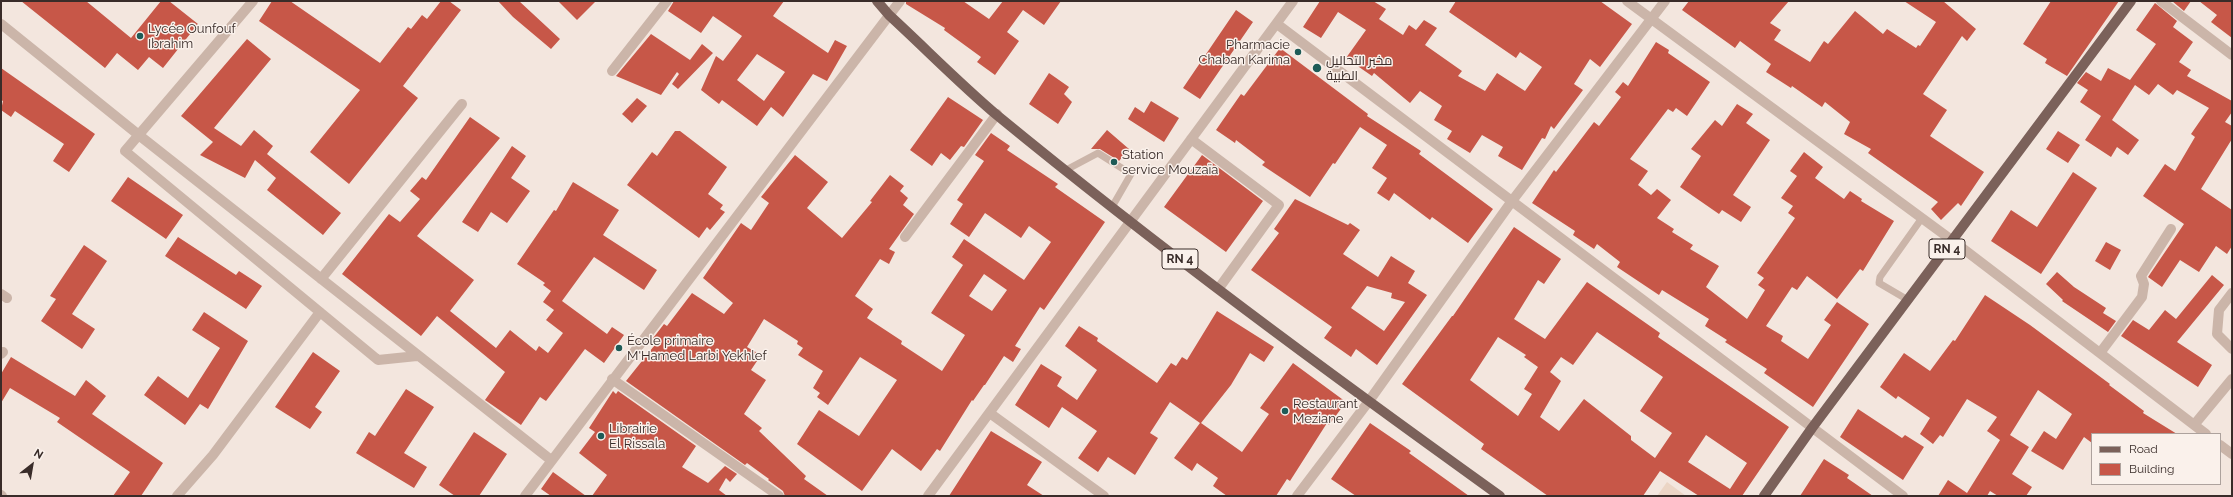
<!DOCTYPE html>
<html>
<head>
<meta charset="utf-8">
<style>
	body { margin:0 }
	#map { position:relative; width:2233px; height:497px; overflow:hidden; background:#f3e6de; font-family:Raleway,sans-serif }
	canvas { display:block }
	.frame { position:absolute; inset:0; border:2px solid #392c29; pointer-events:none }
	.legend { position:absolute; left:2091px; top:433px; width:130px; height:52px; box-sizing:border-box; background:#faf1eb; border:1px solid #ada29d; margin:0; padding:5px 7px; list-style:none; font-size:12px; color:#392c29 }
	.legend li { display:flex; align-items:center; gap:8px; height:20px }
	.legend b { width:20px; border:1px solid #ada29d }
	.north { position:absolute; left:12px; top:445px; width:40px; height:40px; -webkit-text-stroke:3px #faf1eb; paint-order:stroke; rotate:31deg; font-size:11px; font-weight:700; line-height:16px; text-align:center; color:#392c29 }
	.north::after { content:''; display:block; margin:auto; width:14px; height:18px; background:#392c29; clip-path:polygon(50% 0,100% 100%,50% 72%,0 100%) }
</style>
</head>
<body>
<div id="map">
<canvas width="2233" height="497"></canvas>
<div class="frame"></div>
<ul class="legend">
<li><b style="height:5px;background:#7b615a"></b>Road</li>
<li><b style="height:11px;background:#c75748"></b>Building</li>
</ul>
<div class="north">N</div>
</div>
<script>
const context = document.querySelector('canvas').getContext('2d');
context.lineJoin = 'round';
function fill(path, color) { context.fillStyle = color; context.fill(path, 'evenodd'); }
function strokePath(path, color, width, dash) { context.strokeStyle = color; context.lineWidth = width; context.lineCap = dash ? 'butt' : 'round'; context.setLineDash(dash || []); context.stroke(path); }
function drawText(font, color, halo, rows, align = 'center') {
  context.font = font + ' Raleway,Cairo,sans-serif'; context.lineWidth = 3; context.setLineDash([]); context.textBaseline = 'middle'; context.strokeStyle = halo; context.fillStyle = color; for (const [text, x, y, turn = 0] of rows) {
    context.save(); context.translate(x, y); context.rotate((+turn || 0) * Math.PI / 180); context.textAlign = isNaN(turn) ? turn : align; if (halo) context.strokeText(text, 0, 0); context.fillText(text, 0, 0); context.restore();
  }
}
const plaza = new Path2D(`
	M1667 482 1686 496H1657Z`);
const building = new Path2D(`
	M21 1H86L131 38 161 1H169L198 24 163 68 149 57 138 70 117 53 105 68Z
	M272 1H290L380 63 408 27 411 29 422 15 427 19 441 1H449L461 10 403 86 418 98 349 184 310 152 360 90 259 21Z
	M498 1H519L560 39 551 49 513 17Z
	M558 1H596L577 20Z
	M674 1H784L773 16 828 53 835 40 847 46 827 81 813 74 783 117 771 107 757 126 722 100 719 104 701 90 716 56 723 61 742 36 713 16 701 33 668 11ZM757 54 785 72 764 101 737 80Z
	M906 1H963L989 19 1003 1H1061L1044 25 1023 10 1007 32 1019 41 995 75 977 62 981 57 944 30 945 28 906 4Z
	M1320 1H1373L1386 9 1379 19 1403 35 1409 25 1416 30 1424 20 1437 28 1425 45 1462 71 1458 76 1485 91 1497 73 1525 91 1542 67 1520 52 1516 58 1449 12 1456 1H1600L1632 24 1600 67 1590 59 1574 84 1583 90 1554 129 1551 126 1545 139 1542 138 1522 170 1498 156 1503 147 1482 135 1470 153 1447 139 1452 131 1434 120 1442 106 1420 91 1410 103 1374 73 1372 76 1346 58 1366 30 1338 12 1321 38 1303 27Z
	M1689 1H1789L1770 23 1781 30 1774 40 1810 62 1824 41 1828 44 1855 11 1883 34 1887 29 1916 48 1918 45 1920 46 1936 22 1904 1H1943L1976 29 1967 41 1962 36 1923 94 1947 110 1930 136 1984 172 1961 206 1958 203 1941 220 1931 209 1938 202 1868 153 1871 149 1844 134 1850 122 1825 102 1822 107 1792 86 1791 88 1766 72 1771 64 1740 41 1735 48 1682 10Z
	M2051 1H2119L2067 76 2045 63 2047 59 2023 44Z
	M2172 1H2191L2184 11Z
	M2199 1H2232V38L2211 22 2217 15Z
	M2155 3 2177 21 2173 27 2193 42 2179 62 2191 70 2187 76 2232 101V112L2225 122 2232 126V139L2201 189 2232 210V246L2227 254 2216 246 2199 272 2180 260 2162 287 2148 277 2184 224 2143 196 2165 164 2175 171 2195 137 2191 134 2209 108 2177 90 2173 95 2158 84 2149 95 2135 85 2112 120 2139 140 2128 155 2117 147 2111 157 2085 140 2101 116 2080 102 2088 90 2077 83 2086 72 2101 81 2108 68 2130 80 2156 44 2136 30Z
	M1236 10 1253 22 1200 99 1183 88Z
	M651 34 690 60 702 44 713 53 678 89 672 84 679 74 677 72 661 95 616 76Z
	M247 39 271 59 214 128 241 146 254 130 273 146 267 154 341 213 323 235 267 190 276 178 255 160 245 178 200 155 213 142 181 116Z
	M1656 42 1669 50 1668 53 1710 82 1687 116 1676 108 1673 112 1668 109 1630 159 1648 171 1638 185 1651 195 1657 189 1671 200 1657 218 1674 229 1672 232 1693 245 1690 249 1719 266 1706 287 1747 319 1765 290 1758 285 1764 278 1757 273 1795 218 1788 213 1793 206 1781 198 1797 176 1790 171 1804 152 1823 167 1815 178 1844 199 1850 191 1862 199 1861 201 1894 221 1863 271 1860 269 1837 299 1807 276 1797 290 1792 287 1766 326 1783 336 1781 341 1808 359 1831 325 1824 320 1837 302 1869 324 1813 407 1764 373 1767 369 1725 342 1727 340 1705 326 1709 319 1662 290 1659 295 1617 267 1620 262 1597 244 1594 249 1573 235 1575 231 1532 203 1554 170 1556 172 1594 122 1599 126 1621 97 1615 92 1623 82 1628 86Z
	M1280 48 1368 114 1367 116 1421 151 1419 154 1493 209 1468 243 1432 217 1430 220 1394 193 1389 201 1377 193 1387 178 1372 168 1387 145 1360 127 1335 164 1333 163 1310 197 1262 165 1265 162 1236 140 1235 143 1216 130 1241 94 1244 96Z
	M1 68 95 134 69 172 53 161 64 144 15 111 11 117 1 110 3 101 1 100Z
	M1049 73 1069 87 1064 94 1072 102 1058 124 1029 104Z
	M948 97 983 120 964 147 961 146 950 160 941 153 932 166 910 150Z
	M637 98 647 106 632 123 622 114Z
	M1151 101 1179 118 1164 142 1128 119 1135 107 1144 113Z
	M1737 104 1753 114 1746 123 1770 140 1733 195 1751 207 1741 222 1722 210 1719 214 1680 187 1701 156 1691 149 1715 120 1722 126Z
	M470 117 500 138 417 236 474 280 450 311 496 348 510 330 536 351 539 346 548 353 563 333 546 320 554 310 543 302 551 291 543 285 545 283 517 264 554 210 556 211 573 182 619 210 603 235 657 270 644 290 594 257 562 301 607 334 612 327 624 335 604 363 585 349 546 401 540 397 521 425 485 400 505 372 437 316 421 336 342 274 389 214 400 222 420 199 410 191 422 177 426 180Z
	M1107 130 1129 149 1119 161 1100 149H1091Z
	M675 131H680L727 167 708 194 723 205 720 209 725 212 710 230 707 227 699 238 627 185 652 152 657 156Z
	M2058 131 2080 145 2068 163 2046 149Z
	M991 133 1010 146 1007 150 1058 184 1055 187 1105 222 1044 310 1040 307 1015 346 1021 349 1013 362 1004 356 985 385H984L973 401 972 400 940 451 937 449 921 471 892 449 862 491 797 444 819 410 859 436 897 380 860 357 828 405 817 397 820 393 813 388 823 371 798 355 803 348 797 344 798 341 764 319 747 347 761 355 751 370 766 380 744 414 762 428 759 431 806 476 804 479 828 496H785L783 491 768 480 769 479 747 463 745 465 626 381 654 346 650 342 664 324 667 326 692 293 724 314 733 303 703 278 741 223 751 230 769 203 761 197 795 155 828 182 807 208 842 238 872 202 870 201 890 175 904 186 900 191 908 198 903 205 914 214 889 249 895 252 889 264 880 259 855 296 873 309 867 318 902 341 901 344 942 371 965 335 931 313 963 265 952 257 964 239 1024 280 1051 242 1029 226 1021 238 985 213 969 237 950 224 963 204 957 200 984 161 975 155ZM984 274 1007 290 992 311 969 296Z
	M512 146 526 156 511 178 530 191 507 223 491 212 478 232 462 222Z
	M1202 155 1263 201 1226 252 1164 207Z
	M2073 172 2097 188 2041 274 1991 241 2011 210 2037 227Z
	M128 177 183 215 166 239 111 201Z
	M1295 199 1348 225 1350 223 1360 230 1343 254 1378 277 1391 256 1415 271 1408 283 1427 295 1377 365 1356 349 1351 357 1324 338 1332 327 1251 270 1279 233 1274 229ZM1367 286 1392 293 1391 298 1405 302 1384 331 1351 308Z
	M1514 227 1561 259 1544 284 1538 280 1514 319 1545 339 1587 282 1660 333 1658 337 1789 427 1742 496H1699L1660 471 1643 496H1548L1481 449 1484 444 1402 384 1452 316H1453ZM1597 332 1663 377 1640 411 1672 433 1655 458 1631 440V436L1584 399 1559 431 1540 417 1561 381 1550 372 1561 357 1573 365ZM1498 337 1526 355 1524 357 1538 367 1524 389 1532 394 1518 416 1470 380ZM1706 435 1747 463 1730 489 1688 462Z
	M178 237 236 275 239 271 262 286 246 309 165 256Z
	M2106 242 2121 250 2110 270 2095 261Z
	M84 245 107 261 72 314 95 329 82 349 41 321 56 299 50 296Z
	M2057 272 2074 287 2106 308 2103 313 2116 321 2108 332 2062 301 2063 300 2046 284Z
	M2212 275 2224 285 2177 342 2212 365 2198 387 2121 336 2133 320 2149 330 2165 310 2176 319Z
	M1985 295 2030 325 2110 384 2109 385 2144 411 2143 413 2177 434H2092V443L2084 437 2063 470 2031 451 2044 431 2056 439 2072 414 2038 390 2010 435 2029 447 2012 474 2032 487 2026 496H1998L1990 491 1987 496H1938L1948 480 1967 493 2000 440 1987 431 1997 417 1967 399 1943 437 1940 435 1933 444 1920 434 1930 418 1898 396 1896 399 1880 387 1904 353 1930 371 1953 340 1955 341Z
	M1217 311 1274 347 1264 362 1250 353 1231 385 1201 423 1242 452 1269 414 1260 408 1293 363 1346 402 1329 425 1327 423 1290 481 1287 479 1276 496H1227L1213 486 1218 478 1197 463 1192 471 1174 458 1200 423 1170 402 1150 433 1158 438 1135 475 1108 457 1098 472 1078 458 1097 431 1062 407 1049 428 1015 405 1041 364 1062 377 1057 386 1077 400 1097 370 1065 346 1079 326 1098 338 1097 341 1157 383 1171 363 1176 366 1182 357 1187 360Z
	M204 312 248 341 208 409 200 404 185 425 144 395 158 376 188 398 220 348 192 330Z
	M313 352 340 371 315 407 322 412 310 429 275 407Z
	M11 357 75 396 86 380 106 396 92 414 163 463 141 496H113L130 472 57 422 60 418 10 388 1 403V374Z
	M406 389 434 407 404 453 427 467 414 488 356 453 369 432 375 436Z
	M613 391 616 394 618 391 696 446 682 467 708 483 725 466 737 474 730 482 726 478 719 490 727 496H592L607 475 579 453 595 432 589 428Z
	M1858 409 1902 438 1905 435 1924 447 1903 480 1840 437Z
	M1370 423 1411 451 1409 453 1469 496H1356L1331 479Z
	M991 431 1042 462 1027 485 1044 496H949Z
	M474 432 507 454 479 496H455L439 485Z
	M1824 459 1849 475 1847 478 1873 496H1800Z
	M553 472 586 496H551L541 489Z`);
const service = new Path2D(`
	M1066 170 1098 153 1131 174 1112 207
	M1908 300 1879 283 1880 277 1922 218`);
const minor = new Path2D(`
	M253 1 125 151 378 360 417 356
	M1627 1 1953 241 2206 434
	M2161 1 2232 55
	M1 24 140 136 551 460
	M1277 24 1903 496
	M612 71 667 1
	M1191 139 1279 205 1219 288
	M905 237 997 114
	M321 279 462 104
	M2232 293 2219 310 2217 334 2232 349
	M1 294 7 298
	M2100 353 2142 297 2144 284 2141 276 2171 229
	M1 354 3 352
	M612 379 779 496
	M991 414 1104 496
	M2194 425 2232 379
	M2220 445 2232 454
	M1 495 2 496
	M177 496 213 455 320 312
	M525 496 900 1
	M928 496 1293 1
	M1297 496 1369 401 1512 201 1665 1`);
const primary = new Path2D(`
	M877 1 889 15C925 48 960 84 998 116 1160 249 1330 374 1500 496
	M1764 496 1812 428 2131 1`);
const markers = [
	[140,36,4,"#1e5b57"],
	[1298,52,4,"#1e5b57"],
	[1317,68,5,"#1e5b57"],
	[1114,162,4,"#1e5b57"],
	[619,348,4,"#1e5b57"],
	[1285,411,4,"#1e5b57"],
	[601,436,4,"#1e5b57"]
];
const shields = [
	[1947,249,36],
	[1180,259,36]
];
const shieldNames = [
	["RN 4",1947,249],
	["RN 4",1180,259]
];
const poiNames = [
	["Lycée Ounfouf",148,29],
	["Ibrahim",148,44],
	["Pharmacie",1290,45,"right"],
	["Chaban Karima",1290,60,"right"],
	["مخبر التحاليل",1326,61],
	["الطبية",1326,76],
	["Station",1122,155],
	["service Mouzaïa",1122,170],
	["École primaire",627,341],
	["M'Hamed Larbi Yekhlef",627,356],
	["Restaurant",1293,404],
	["Meziane",1293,419],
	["Librairie",609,429],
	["El Rissala",609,444]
];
fill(plaza, '#ebd5c5');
fill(building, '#c75748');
strokePath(service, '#cbb5a9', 7);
strokePath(minor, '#cbb5a9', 10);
strokePath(primary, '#7b615a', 10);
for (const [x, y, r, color] of markers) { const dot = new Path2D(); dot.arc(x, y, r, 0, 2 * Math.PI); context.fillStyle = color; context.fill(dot); strokePath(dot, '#faf1eb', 1.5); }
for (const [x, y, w] of shields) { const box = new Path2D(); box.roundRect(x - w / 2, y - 10, w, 20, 3); context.fillStyle = '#faf1eb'; context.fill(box); strokePath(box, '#392c29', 1); }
drawText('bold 12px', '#392c29', null, shieldNames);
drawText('13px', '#392c29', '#faf1eb', poiNames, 'left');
</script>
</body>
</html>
